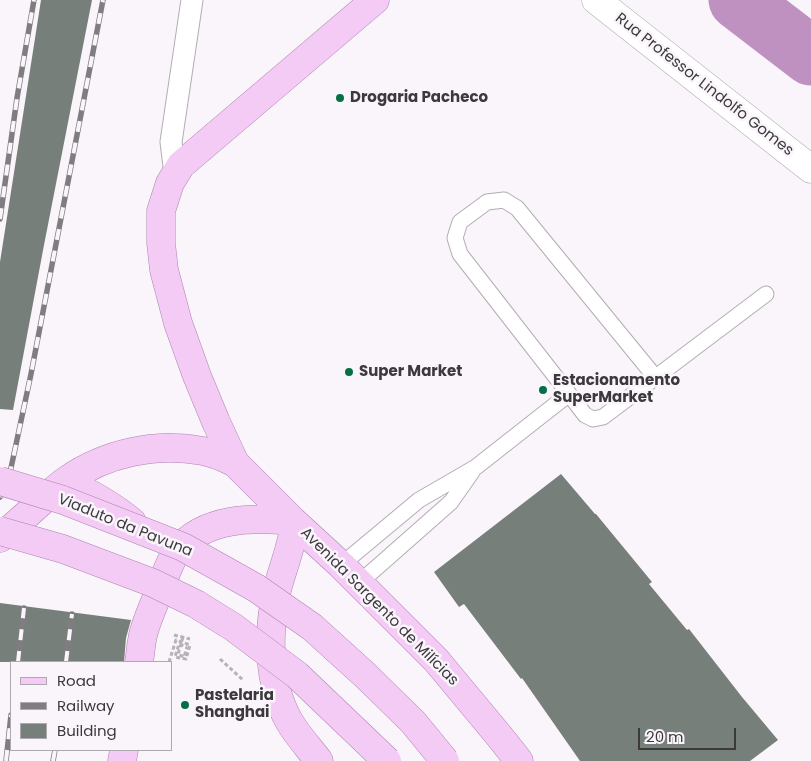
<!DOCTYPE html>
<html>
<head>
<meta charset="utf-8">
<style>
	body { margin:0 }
	#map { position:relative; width:811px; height:761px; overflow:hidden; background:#faf4fb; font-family:Poppins,sans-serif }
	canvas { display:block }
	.legend { position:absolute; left:10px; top:661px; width:162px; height:90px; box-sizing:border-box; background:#faf4fb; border:1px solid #aea9ae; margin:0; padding:6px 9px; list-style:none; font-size:15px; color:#3b393b }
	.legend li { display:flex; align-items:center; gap:10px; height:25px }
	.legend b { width:25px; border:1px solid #aea9ae }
	.scale { position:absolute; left:638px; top:728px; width:98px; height:22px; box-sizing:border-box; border:2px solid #3b393b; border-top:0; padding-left:6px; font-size:15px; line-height:18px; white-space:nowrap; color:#3b393b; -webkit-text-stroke:4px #faf4fb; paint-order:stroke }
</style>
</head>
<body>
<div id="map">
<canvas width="811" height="761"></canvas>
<ul class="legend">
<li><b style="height:6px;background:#f3cbf5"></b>Road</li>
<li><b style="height:6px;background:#807d80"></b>Railway</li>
<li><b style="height:14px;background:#777f7a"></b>Building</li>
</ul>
<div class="scale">20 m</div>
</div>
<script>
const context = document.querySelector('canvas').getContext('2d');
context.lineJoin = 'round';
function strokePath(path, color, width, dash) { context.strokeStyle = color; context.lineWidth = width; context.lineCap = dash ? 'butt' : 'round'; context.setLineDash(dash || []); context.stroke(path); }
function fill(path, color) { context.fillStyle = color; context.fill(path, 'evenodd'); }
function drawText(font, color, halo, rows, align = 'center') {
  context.font = font + ' Poppins,sans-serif'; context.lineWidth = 5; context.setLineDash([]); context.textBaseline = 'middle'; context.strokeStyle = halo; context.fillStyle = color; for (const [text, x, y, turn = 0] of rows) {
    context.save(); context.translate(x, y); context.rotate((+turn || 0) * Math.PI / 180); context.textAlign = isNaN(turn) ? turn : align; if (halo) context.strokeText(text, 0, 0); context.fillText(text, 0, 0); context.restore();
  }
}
const river = new Path2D(`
	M738 0 811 56`);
const building = new Path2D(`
	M41 0H92L44 245 13 410 0 409V262Z
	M561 474 595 514H596L652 582 649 584 687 630 689 629 742 697 778 740 750 761H580L522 678 521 679 464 604 459 607 434 572Z
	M0 603 131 620 126 638 124 662H0Z`);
const path = new Path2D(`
	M174 635 190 639
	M183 637 178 654 184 657 187 647
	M220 659 243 680`);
const service = new Path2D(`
	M569 394 460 254 455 238 460 222 487 202 504 200 517 208 656 378
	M341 565 419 500 476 467 569 394 585 415 593 419 603 417 766 294
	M358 584 451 502 472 472`);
const pedestrian = new Path2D(`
	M175 174 171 142 192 0`);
const tertiary = new Path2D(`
	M596 0 811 169`);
const primary = new Path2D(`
	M375 0 181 165 170 183 161 211V243L164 270 178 323 197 376 216 422 235 463 293 521 341 565 436 660 500 737 519 761
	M66 481C89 493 112 505 132 522
	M295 523C292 545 284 565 278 586 267 629 267 682 289 721 297 735 309 748 319 761
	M0 538C14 526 29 513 43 500 51 493 58 486 67 480 106 453 156 442 203 451 214 453 225 458 235 463
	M139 662C141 651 141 639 145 628 149 615 155 602 160 589 165 577 169 562 177 551 204 517 254 517 293 521
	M122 761 124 750`);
const rail = new Path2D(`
	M0 219 17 98 34 0
	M0 497 8 482 31 374 103 0
	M18 662 24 608
	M66 662 72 614
	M6 761 11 715
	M53 761 55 750`);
const pathBridge = new Path2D(`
	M169 662 176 640 190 645 186 659 175 657 179 644 187 647`);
const primaryBridge = new Path2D(`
	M0 481 63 500 183 547 256 588 312 627 365 675 413 722 445 761
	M0 531 63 549 153 583 196 604 233 627 297 675 387 761`);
const markers = [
	[340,98,5,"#047048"],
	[349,372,5,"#047048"],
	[543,390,5,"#047048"],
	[185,705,5,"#047048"]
];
const streetNames = [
	["Rua Professor Lindolfo Gomes",704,85,38],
	["Viaduto da Pavuna",125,526,22],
	["Avenida Sargento de Milícias",379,607,45]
];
const poiNames = [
	["Drogaria Pacheco",350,98],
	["Super Market",359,372],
	["Estacionamento",553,381],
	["SuperMarket",553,398],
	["Pastelaria",195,696],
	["Shanghai",195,713]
];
strokePath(river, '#be91c1', 59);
fill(building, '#777f7a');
strokePath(service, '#b3adb3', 17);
strokePath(pedestrian, '#b3adb3', 23);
strokePath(tertiary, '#b3adb3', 29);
strokePath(primary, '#ad82b0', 29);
strokePath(path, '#b7b2b7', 3, [4, 2.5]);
strokePath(service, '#fff', 15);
strokePath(pedestrian, '#fff', 21);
strokePath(tertiary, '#fff', 28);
strokePath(primary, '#f3cbf5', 28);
strokePath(rail, '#807d80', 5.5);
strokePath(rail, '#faf4fb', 4, [11]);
strokePath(primaryBridge, '#ad82b0', 29, []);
strokePath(pathBridge, '#b7b2b7', 3, [4, 2.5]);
strokePath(primaryBridge, '#f3cbf5', 28);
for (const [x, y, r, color] of markers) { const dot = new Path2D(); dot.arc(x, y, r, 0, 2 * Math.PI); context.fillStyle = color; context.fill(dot); strokePath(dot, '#faf4fb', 2); }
drawText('15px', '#3b393b', '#faf4fb', streetNames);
drawText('bold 15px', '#3b393b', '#faf4fb', poiNames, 'left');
</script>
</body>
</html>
